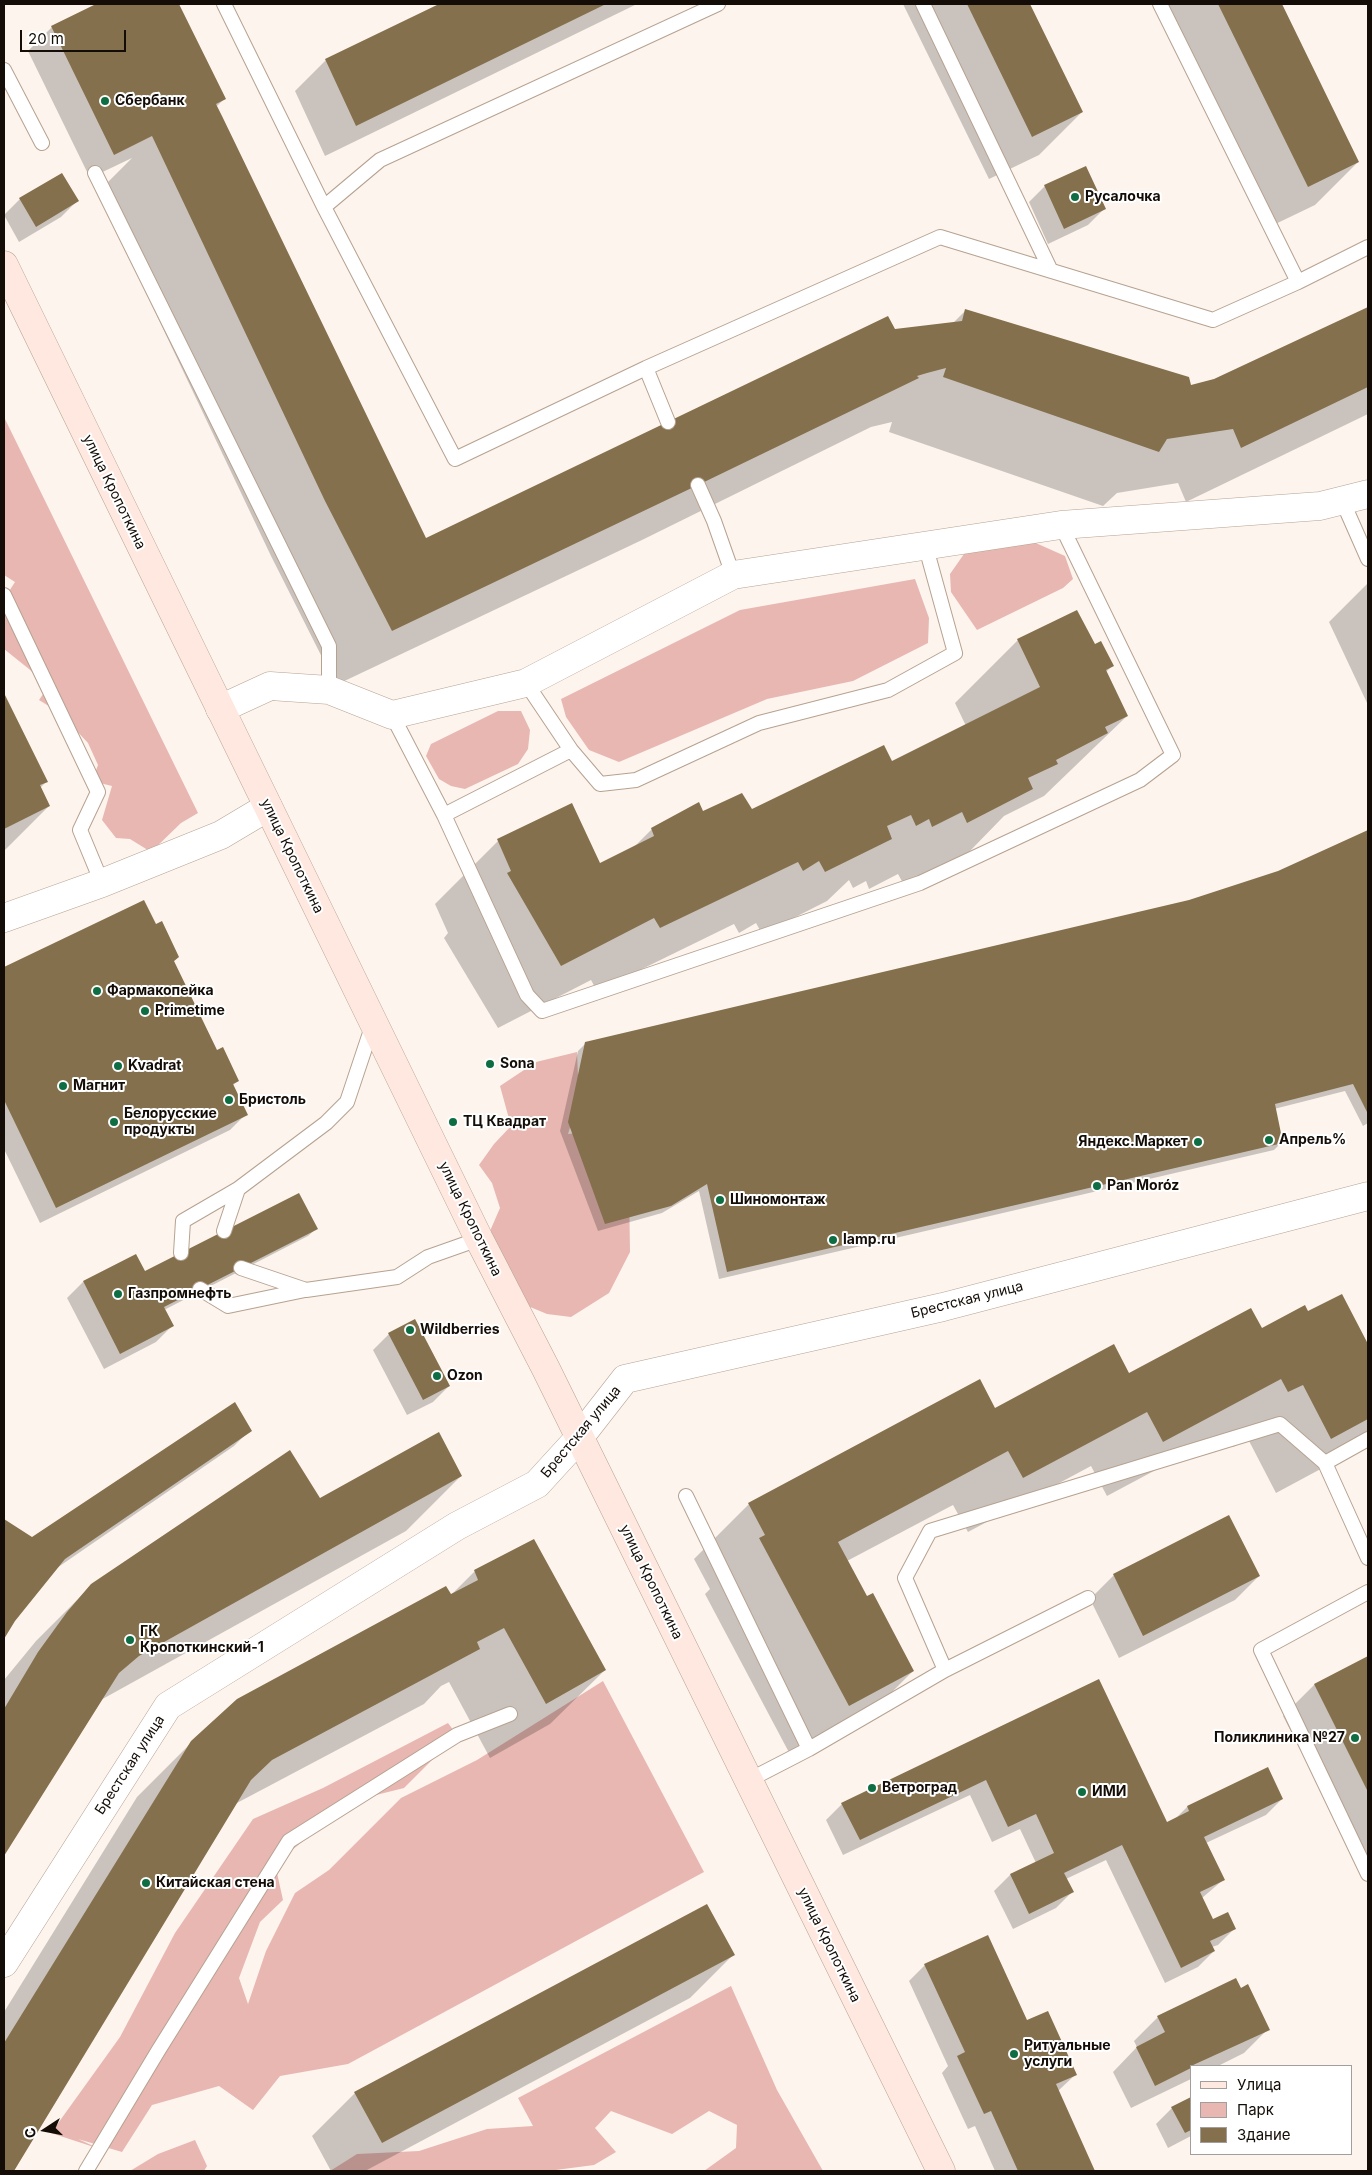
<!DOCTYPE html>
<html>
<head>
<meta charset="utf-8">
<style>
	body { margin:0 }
	#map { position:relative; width:1372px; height:2175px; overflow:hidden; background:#fdf4ed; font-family:Inter,sans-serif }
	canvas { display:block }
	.frame { position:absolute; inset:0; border:5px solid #140d07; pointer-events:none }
	.legend { position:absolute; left:1190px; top:2065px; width:162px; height:90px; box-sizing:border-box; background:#fff; border:1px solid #a19e9c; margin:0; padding:6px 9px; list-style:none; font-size:15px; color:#140d07 }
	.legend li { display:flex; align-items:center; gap:10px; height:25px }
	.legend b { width:25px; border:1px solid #a19e9c }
	.north { position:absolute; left:20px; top:2105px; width:50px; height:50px; -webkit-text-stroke:4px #fff; paint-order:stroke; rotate:259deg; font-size:14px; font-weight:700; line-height:20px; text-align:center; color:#140d07 }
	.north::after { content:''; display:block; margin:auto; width:18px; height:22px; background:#140d07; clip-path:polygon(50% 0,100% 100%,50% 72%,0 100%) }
	.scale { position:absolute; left:20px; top:30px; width:106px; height:22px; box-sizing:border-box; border:2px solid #140d07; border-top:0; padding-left:6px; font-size:15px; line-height:18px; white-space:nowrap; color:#140d07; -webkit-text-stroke:4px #fff; paint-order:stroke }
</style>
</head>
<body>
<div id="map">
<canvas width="1372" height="2175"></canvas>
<div class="frame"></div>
<ul class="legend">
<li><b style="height:6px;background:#fee8df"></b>Улица</li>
<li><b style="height:14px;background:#e8b7b2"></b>Парк</li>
<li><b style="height:14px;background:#84704c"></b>Здание</li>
</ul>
<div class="north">С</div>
<div class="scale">20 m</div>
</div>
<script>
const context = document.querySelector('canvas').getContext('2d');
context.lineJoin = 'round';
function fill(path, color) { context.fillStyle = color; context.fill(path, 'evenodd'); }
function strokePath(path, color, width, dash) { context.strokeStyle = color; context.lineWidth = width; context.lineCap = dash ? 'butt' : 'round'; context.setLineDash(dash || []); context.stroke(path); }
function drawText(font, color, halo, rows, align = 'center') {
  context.font = font + ' Inter,sans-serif'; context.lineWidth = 4; context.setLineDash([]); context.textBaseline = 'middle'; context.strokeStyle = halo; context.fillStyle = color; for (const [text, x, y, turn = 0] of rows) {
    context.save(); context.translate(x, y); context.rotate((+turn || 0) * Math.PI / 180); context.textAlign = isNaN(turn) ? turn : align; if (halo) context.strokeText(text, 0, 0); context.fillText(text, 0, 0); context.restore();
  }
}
const green = new Path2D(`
	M4 417 198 813 181 823 151 852 130 839 116 838 102 820 112 786 92 781 98 765 88 743 60 713 39 700 48 687 29 669 4 649V599L15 582 4 575Z
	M1029 540 1065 556 1073 579 1063 588 977 630 951 592 950 574 964 554 996 545Z
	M915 579 929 618 928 643 853 681 767 699 619 762 589 750 566 717 561 699 740 610Z
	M498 711H521L530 730 528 749 518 764 465 789 451 786 439 779 426 756 431 744Z
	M577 1052 579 1099 568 1134 593 1131 629 1187 630 1252 609 1293 571 1317 547 1314 523 1304 490 1231 500 1208 492 1183 479 1165 494 1144 511 1126 500 1086 536 1062Z
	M603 1681 704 1872 348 2064 280 2076 253 2110 219 2086 152 2105 122 2152 78 2139 100 2149 51 2133 120 2037 175 1933 253 1819 323 1788 448 1723 457 1735 404 1788 352 1801 275 1864 283 1900 260 1922 239 1978 248 2004 266 1951 295 1893 329 1870 401 1798 477 1760Z
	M731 1986 777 2090 823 2171H704L736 2148 737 2125 709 2111 672 2134 611 2111 595 2128 616 2152 594 2165 548 2171H330L357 2154 419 2151 487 2129 533 2126 518 2098Z
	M195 2140 207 2166 204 2171H130L158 2154Z`);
const shadow = new Path2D(`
	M99 4H178L225 98 216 107 426 540 895 330 952 324 966 310 1190 386 1214 380 1368 309V414L1186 502 1178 483 1117 493 1103 506 889 432 892 422 871 427 642 540 336 685 271 556 98 192 132 158 90 178 28 51 52 27Z
	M442 4H637L325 156 295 91 326 60Z
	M903 4H1029L1082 112 1039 155 989 179Z
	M1155 4H1281L1358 162 1315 205 1265 229Z
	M62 174 77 201 61 217 19 242 4 215 20 199Z
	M1045 186 1104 209 1088 225 1048 244 1029 202Z
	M1368 583V705L1329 622Z
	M1018 640 1094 646 1112 666 1106 672 1127 716 1044 796 1004 816 969 852 904 885 898 874 869 889 866 881 853 888 849 880 827 901 762 934 756 923 739 933 734 924 597 991 591 980 498 1028 444 938 448 933 435 904 498 841 599 865 633 848 652 829 703 813 751 811 892 762 966 726 955 703Z
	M4 695 46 782 40 788 49 806 4 851Z
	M1368 831V1123L1363 1126 1345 1091 1274 1109 1282 1142 1274 1150 719 1279 699 1191 662 1213 598 1231 560 1131 578 1051 586 1043 1189 901 1278 872Z
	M143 901 155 926 178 957 173 962 216 1052 238 1081 232 1086 246 1114 230 1130 40 1223 4 1149V969Z
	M316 1229 308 1236 164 1310 172 1326 156 1342 104 1369 67 1298 83 1282 139 1276Z
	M1341 1295 1368 1347V1432L1343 1457 1276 1493 1248 1439 1233 1447 1225 1433 1107 1496 1091 1466 968 1532 953 1505 847 1561 866 1598 913 1671 858 1726 793 1760 705 1594 710 1589 694 1559 749 1504 995 1409 1128 1375 1308 1313Z
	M389 1334 449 1386 433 1402 407 1415 373 1350Z
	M250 1430 234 1446 54 1570 14 1620 4 1636V1520L32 1538Z
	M461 1476 406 1531 99 1701 4 1854V1680L36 1641 92 1585 319 1499Z
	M1229 1517 1259 1576 1235 1600 1119 1658 1090 1599 1114 1575Z
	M475 1571 605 1670 550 1724 490 1758 449 1682 441 1686 424 1704 235 1804 12 2171H4V2012L137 1797 192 1742 450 1596Z
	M1368 1658V1883L1283 1716 1314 1685Z
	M1098 1681 1166 1824 1174 1820 1187 1807 1282 1799 1266 1815 1206 1843 1223 1880 1202 1898 1213 1921 1234 1929 1218 1945 1212 1947 1214 1951 1198 1967 1165 1983 1106 1860 1066 1879 1072 1892 1056 1908 1013 1929 994 1891 1010 1875 1036 1863 1020 1829 992 1842 970 1795 843 1855 826 1820 842 1804Z
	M733 1955 690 1998 365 2171H331L312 2136 355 2093Z
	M925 1965 1027 2022 1075 2075 1058 2091 1093 2171H995L975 2126 968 2129 942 2073 948 2066 909 1981Z
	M1158 2017 1268 2029 1244 2053 1218 2066H1191V2079L1131 2108 1113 2072 1137 2047 1134 2041Z
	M1191 2098V2136L1168 2148 1156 2124 1172 2108Z`);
const building = new Path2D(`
	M96 4H179L226 99 216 104 222 116 426 538 888 316 895 329 962 321 965 309 1189 377 1191 385 1214 379 1368 307V387L1241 448 1233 429 1167 439 1159 452 943 377 946 368 927 373 917 376 919 378 698 485 392 631 325 501 152 136 114 155 51 26Z
	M439 4H606L356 126 325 59Z
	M967 4H1030L1083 112 1032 137Z
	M1218 4H1282L1359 162 1308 187Z
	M1086 166 1106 209 1064 229 1044 185Z
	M62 173 79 201 36 227 19 198Z
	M1077 610 1095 644 1101 641 1114 666 1106 670 1128 716 1105 727 1108 733 1056 760 1058 764 1028 778 1033 789 967 823 962 812 932 827 929 819 916 826 911 815 887 826 892 839 825 872 819 861 803 871 798 862 660 928 654 918 561 966 507 873 511 871 497 839 572 803 600 863 654 836 651 828 699 802 703 811 742 793 752 809 884 745 892 761 1040 687 1017 639Z
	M4 693 48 782 40 785 50 806 4 829Z
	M1368 830V1114L1353 1084 1275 1104 1283 1143 727 1272 707 1184 671 1206 605 1224 568 1122 585 1042 1189 900 1278 871Z
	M144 900 156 924 162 921 179 957 174 961 217 1050 223 1047 239 1081 233 1084 248 1115 56 1208 4 1100V967Z
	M299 1193 318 1229 164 1307 174 1326 120 1354 83 1281 136 1254 145 1271Z
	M1342 1294 1368 1344V1419L1331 1439 1303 1385 1288 1392 1281 1379 1163 1442 1147 1412 1023 1478 1008 1451 838 1542 867 1596 873 1593 914 1671 849 1706 759 1538 765 1535 748 1503 980 1379 995 1408 1114 1344 1129 1373 1251 1308 1262 1328 1305 1305 1308 1311Z
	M415 1319 450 1386 423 1400 388 1333Z
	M235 1402 252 1431 65 1559 15 1621 4 1639V1519L32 1537Z
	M439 1432 462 1476 139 1656 119 1673 4 1856V1709L38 1652 67 1612 91 1584 290 1450 320 1498Z
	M1229 1515 1260 1576 1143 1636 1113 1574Z
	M534 1539 606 1670 546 1704 504 1628 477 1642 480 1649 272 1760 251 1780 14 2171H4V2043L191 1741 237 1699 446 1586 451 1594 478 1580 474 1570Z
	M1368 1656V1792L1314 1684Z
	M1099 1679 1167 1822 1189 1811 1187 1806 1268 1767 1283 1799 1204 1837 1225 1880 1200 1892 1213 1919 1228 1912 1236 1929 1210 1941 1215 1951 1181 1968 1122 1845 1064 1873 1074 1892 1029 1914 1010 1874 1054 1853 1036 1814 1008 1827 986 1780 860 1840 841 1803Z
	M707 1904 735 1955 382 2143 354 2092Z
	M988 1935 1027 2020 1048 2011 1077 2075 1056 2084 1095 2171H1018L991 2111 984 2114 957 2056 965 2052 924 1964Z
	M1236 1978 1241 1988 1248 1984 1270 2030 1191 2066V2068L1155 2086 1136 2047 1165 2032 1157 2016Z
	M1191 2097V2130L1185 2133 1171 2107Z`);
const lane = new Path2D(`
	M224 4 324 207 455 459 646 368 940 237 1213 320 1298 282 1368 247
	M923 4 1051 271
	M1160 4 1298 282
	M4 70 42 143
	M95 173 329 646V690
	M324 207 380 160 718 4
	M646 368 668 422
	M698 485 714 521 733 575
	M1342 500 1368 559
	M4 595 98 792 80 830 102 883
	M526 683 571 750 600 784 636 780 759 723 888 690 955 653 925 544
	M392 715 444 815 527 995 542 1011 920 883 1140 780 1173 755 1061 525
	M444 815 571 750
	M224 1231 238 1189 326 1123 347 1102 373 1024
	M181 1253 183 1221 238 1189
	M241 1268 306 1290 397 1277 428 1257 479 1239
	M200 1289 228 1306 305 1290
	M1325 1463 1368 1439
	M686 1496 809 1749
	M1368 1592 1261 1650 1368 1874
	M945 1670 1088 1598
	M749 1780 809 1749 945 1670 905 1578 930 1531 1280 1424 1325 1463 1368 1558
	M86 2171 158 2051 289 1841 457 1735 510 1714`);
const street = new Path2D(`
	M220 709 270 686 329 690 392 715 526 683 733 575 1061 525 1320 506 1368 494
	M4 918 102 883 221 835 268 807
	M4 1963 168 1706 457 1526 537 1484 579 1438 625 1379 943 1307 1368 1196`);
const secondary = new Path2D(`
	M4 265 479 1239 546 1369 941 2171`);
const markers = [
	[105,101,5,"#0e6d42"],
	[1075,197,5,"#0e6d42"],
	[97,991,5,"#0e6d42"],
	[145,1011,5,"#0e6d42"],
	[490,1064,5,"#0e6d42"],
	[118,1066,5,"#0e6d42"],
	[63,1086,5,"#0e6d42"],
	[229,1100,5,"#0e6d42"],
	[114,1122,5,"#0e6d42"],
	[453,1122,5,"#0e6d42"],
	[1269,1140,5,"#0e6d42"],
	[1198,1142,5,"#0e6d42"],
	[1097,1186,5,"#0e6d42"],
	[720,1200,5,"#0e6d42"],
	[833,1240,5,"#0e6d42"],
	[118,1294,5,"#0e6d42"],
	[410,1330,5,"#0e6d42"],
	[437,1376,5,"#0e6d42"],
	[130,1640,5,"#0e6d42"],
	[1355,1738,5,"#0e6d42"],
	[872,1788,5,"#0e6d42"],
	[1082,1792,5,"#0e6d42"],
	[146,1883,5,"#0e6d42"],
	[1014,2054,5,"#0e6d42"]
];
const poiNames = [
	["Сбербанк",115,101],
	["Русалочка",1085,197],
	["Фармакопейка",107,991],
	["Primetime",155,1011],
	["Sona",500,1064],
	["Kvadrat",128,1066],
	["Магнит",73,1086],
	["Бристоль",239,1100],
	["Белорусские",124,1114],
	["продукты",124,1130],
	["ТЦ Квадрат",463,1122],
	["Апрель%",1279,1140],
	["Яндекс.Маркет",1188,1142,"right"],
	["Pan Moróz",1107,1186],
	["Шиномонтаж",730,1200],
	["lamp.ru",843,1240],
	["Газпромнефть",128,1294],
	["Wildberries",420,1330],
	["Ozon",447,1376],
	["ГК",140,1632],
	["Кропоткинский-1",140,1648],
	["Поликлиника №27",1345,1738,"right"],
	["Ветроград",882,1788],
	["ИМИ",1092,1792],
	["Китайская стена",156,1883],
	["Ритуальные",1024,2046],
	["услуги",1024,2062]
];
const streetNames = [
	["улица Кропоткина",114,492,64],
	["улица Кропоткина",292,856,64],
	["улица Кропоткина",470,1219,64],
	["Брестская улица",967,1300,-14],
	["Брестская улица",581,1432,-50],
	["улица Кропоткина",651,1582,64],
	["Брестская улица",130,1765,-57],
	["улица Кропоткина",829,1945,64]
];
fill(green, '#e8b7b2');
fill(shadow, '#0003');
fill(building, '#84704c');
strokePath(lane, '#b6a291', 16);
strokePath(street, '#b6a291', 29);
strokePath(secondary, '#b6a291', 29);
strokePath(lane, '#fff', 14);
strokePath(street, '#fff', 28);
strokePath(secondary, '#fee8df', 28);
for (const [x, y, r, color] of markers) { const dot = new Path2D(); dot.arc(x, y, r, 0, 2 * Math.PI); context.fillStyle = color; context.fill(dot); strokePath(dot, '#fff', 2); }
drawText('bold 14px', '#140d07', '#fff', poiNames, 'left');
drawText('14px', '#140d07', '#fff', streetNames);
</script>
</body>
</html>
